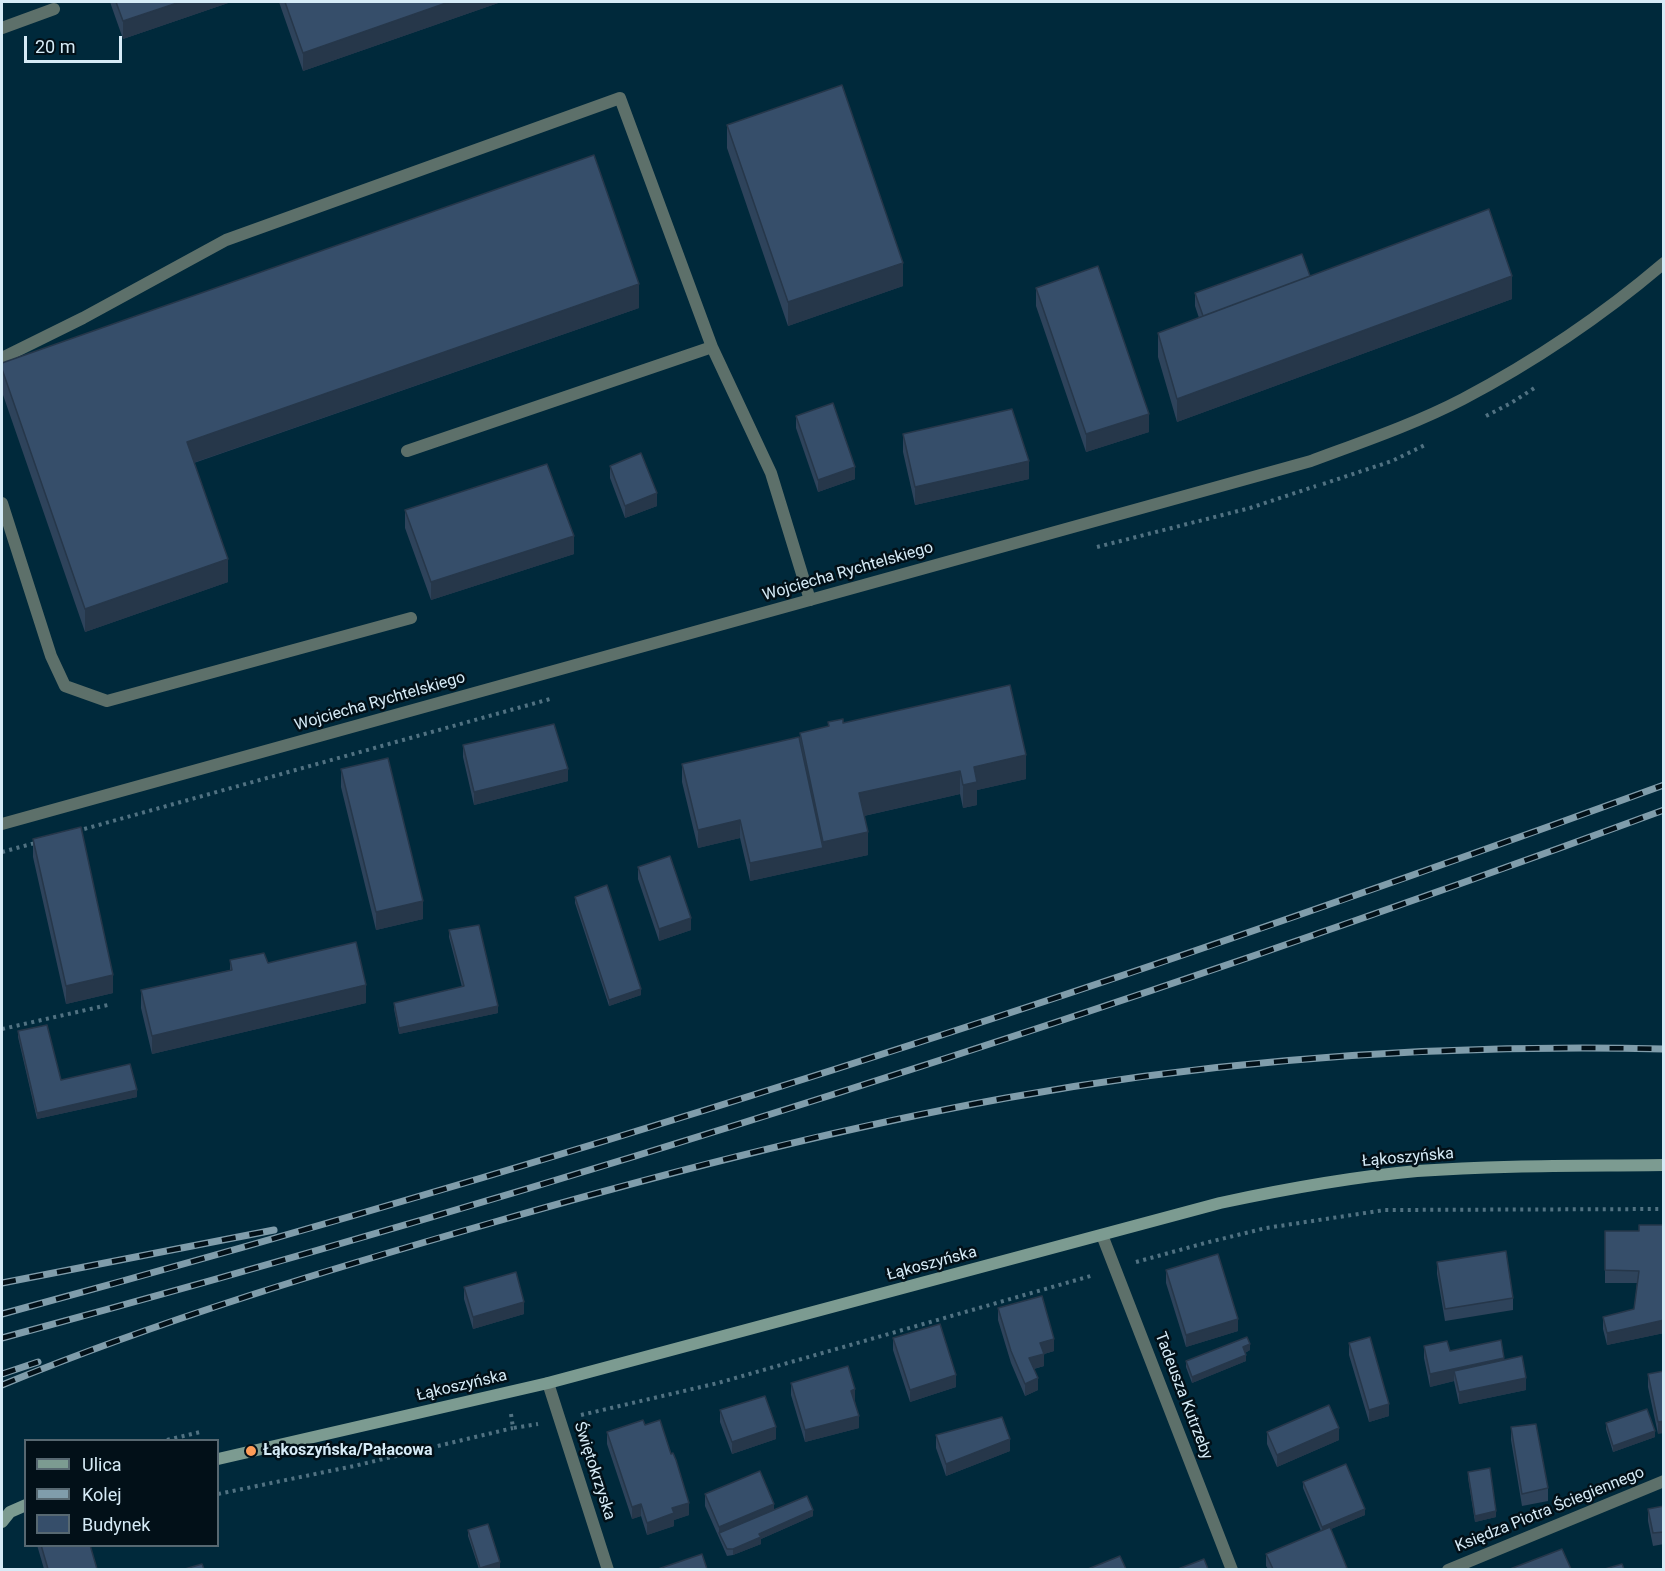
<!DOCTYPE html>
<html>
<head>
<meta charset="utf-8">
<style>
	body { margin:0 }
	#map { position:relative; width:1665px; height:1571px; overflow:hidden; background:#00293b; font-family:Roboto,sans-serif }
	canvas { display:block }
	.frame { position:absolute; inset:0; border:3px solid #d6ebf7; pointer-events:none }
	.legend { position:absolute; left:24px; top:1439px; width:195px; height:108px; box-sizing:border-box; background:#021018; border:2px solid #576871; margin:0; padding:8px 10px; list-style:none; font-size:18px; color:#d6ebf7 }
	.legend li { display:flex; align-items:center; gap:12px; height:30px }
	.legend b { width:30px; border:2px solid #576871 }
	.scale { position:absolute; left:24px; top:36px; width:98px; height:27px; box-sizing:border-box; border:3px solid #d6ebf7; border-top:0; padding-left:8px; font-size:18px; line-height:21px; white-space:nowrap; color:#d6ebf7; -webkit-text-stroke:4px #021018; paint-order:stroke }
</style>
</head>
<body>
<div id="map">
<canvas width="1665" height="1571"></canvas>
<div class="frame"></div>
<ul class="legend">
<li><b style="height:8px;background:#7c9b91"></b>Ulica</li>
<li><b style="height:8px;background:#809dab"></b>Kolej</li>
<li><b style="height:16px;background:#364e6a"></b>Budynek</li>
</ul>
<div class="scale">20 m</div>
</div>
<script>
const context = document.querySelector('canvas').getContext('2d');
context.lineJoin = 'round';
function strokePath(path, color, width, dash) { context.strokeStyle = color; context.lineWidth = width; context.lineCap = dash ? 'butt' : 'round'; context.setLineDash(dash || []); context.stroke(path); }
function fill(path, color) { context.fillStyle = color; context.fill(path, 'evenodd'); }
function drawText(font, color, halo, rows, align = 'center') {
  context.font = font + ' Roboto,sans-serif'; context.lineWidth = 5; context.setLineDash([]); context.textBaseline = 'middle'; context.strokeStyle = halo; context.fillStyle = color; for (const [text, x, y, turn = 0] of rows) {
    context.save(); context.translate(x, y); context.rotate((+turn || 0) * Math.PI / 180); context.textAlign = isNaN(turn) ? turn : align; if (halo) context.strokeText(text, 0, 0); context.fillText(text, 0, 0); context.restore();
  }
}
const path = new Path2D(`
	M1486 416 1511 403 1536 387
	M1323 484 1392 461 1425 445
	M1097 547 1250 508 1316 486
	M77 831 550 699
	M2 852 35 843
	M2 1029 108 1005
	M1136 1262 1205 1243 1266 1228 1385 1210 1664 1209
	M511 1414 513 1428 538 1424
	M581 1415 718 1383 1094 1275
	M167 1440 200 1432
	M218 1494 354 1466 513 1428`);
const lane = new Path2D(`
	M2 28 54 9
	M2 358 83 318 226 240 620 98 712 347 771 473 810 600
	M407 451 712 347
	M2 503 51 656 65 686 107 701 411 618`);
const street = new Path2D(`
	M2 824 1311 461C1362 442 1415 424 1463 399 1535 361 1603 315 1664 263
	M1102 1235 1232 1570
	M548 1383 608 1570
	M1448 1570 1664 1481`);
const secondary = new Path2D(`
	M218 1459 548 1383 1220 1203C1285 1189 1351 1177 1417 1171 1499 1165 1582 1166 1664 1165
	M2 1522 10 1512 26 1505`);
const rail = new Path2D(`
	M2 1283 274 1230
	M2 1314C320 1228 637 1134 951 1032 1190 955 1427 871 1664 785
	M2 1338C563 1187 1118 1011 1664 810
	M2 1374 38 1362
	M2 1385C163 1319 330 1269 498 1221 665 1173 834 1129 1006 1098 1222 1059 1444 1044 1664 1049`);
const wall = new Path2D(`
	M110 2H231L123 39Z
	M279 2H501L303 71Z
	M727 125 903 286 788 326 727 148Z
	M1310 276 1512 299 1177 422 1158 357V333L1199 318 1195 306V293Z
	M1036 288 1149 432 1086 452 1036 306Z
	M639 308 194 463 228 582 85 632 2 392V363Z
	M796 416 855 479 818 492 796 428Z
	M903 434 1029 479 915 505 903 452Z
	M610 466 657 506 625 518 610 478Z
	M405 510 574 554 431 600 405 528Z
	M828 722 843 723 1026 779 977 790V805L963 808 960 794 864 816 868 855 750 881 740 838 698 848 682 782V764L800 742V733L828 727Z
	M463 745 568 781 474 805 463 757Z
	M341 769 423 919 376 930 341 787Z
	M33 839 113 993 66 1004 33 857Z
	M638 867 691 930 659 941 638 879Z
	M575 897 641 995 609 1006 575 903Z
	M449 930 498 1013 399 1034 394 1009V1003L462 987 449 937Z
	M230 960 268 963 366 1003 152 1054 141 1008V990L230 970Z
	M18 1031 61 1080 137 1097 37 1119 18 1037Z
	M1664 1225V1333L1607 1345 1603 1329V1317L1634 1309 1637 1283H1605V1231H1639Z
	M1437 1262 1513 1298V1310L1445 1321 1437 1274Z
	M1166 1270 1238 1331 1186 1347 1166 1283Z
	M464 1287 524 1314 473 1329 464 1299Z
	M998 1308 1054 1351 1044 1354V1366L1034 1369 1038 1390 1025 1396 1011 1363 998 1320Z
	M893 1338 956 1387 910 1402 893 1350Z
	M1349 1343 1389 1416 1369 1422 1349 1355Z
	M1424 1346 1504 1360 1526 1390 1459 1404 1454 1381 1430 1387 1424 1358Z
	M1250 1350 1245 1353 1246 1361 1192 1383 1186 1367V1361Z
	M1664 1371 1658 1434 1648 1387V1374Z
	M791 1383 855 1401 859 1428 805 1442 791 1395Z
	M720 1410 776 1439 732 1454 720 1422Z
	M1606 1423 1655 1437 1613 1452 1606 1429Z
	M645 1425 689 1515 674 1520V1526L647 1535 641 1516 632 1519 607 1444V1432Z
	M1511 1427 1548 1488V1501L1522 1506 1511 1440Z
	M1267 1432 1339 1440 1277 1467 1267 1444Z
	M936 1435 1010 1451 946 1476 936 1448Z
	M1468 1472 1496 1517 1475 1522 1468 1478Z
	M1303 1482 1365 1515 1331 1529 1347 1569H1268L1266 1566V1554L1321 1531 1303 1488Z
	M705 1494 774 1510 813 1516 761 1539V1544L733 1555 727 1556 705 1506Z
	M1664 1506V1544L1653 1546 1648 1521V1509Z
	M468 1530 500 1568 494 1569H479L468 1536Z
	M37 1545H90L97 1569H44Z`);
const shadedWall = new Path2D(`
	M180 2H231L123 39V21Z
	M449 2H501L303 71V53Z
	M903 263V286L788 326V302Z
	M1512 276V299L1177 422V399Z
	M639 284V308L187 465V442Z
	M1149 414V432L1086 452V434Z
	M1029 461V479L915 505V487Z
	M855 467V479L818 492V480Z
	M657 493V506L625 518V506Z
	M574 536V554L431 600V582Z
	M228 559V582L85 632V609Z
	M1026 755V779L977 790V805L963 808V785L974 767Z
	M568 769V781L474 805V792Z
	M960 771V794L859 817V793Z
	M740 820V838L698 848V830Z
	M868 832V855L750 881V863L823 848V842Z
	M423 901V919L376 930V912Z
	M691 918V930L659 941V929Z
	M113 975V993L66 1004V986Z
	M366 985V1003L152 1054V1036Z
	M641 989V995L609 1006V1000Z
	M498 1006V1013L399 1034V1028Z
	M3 1077V1095L2 1096V1078Z
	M137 1090V1097L37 1119V1113Z
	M524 1302V1314L473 1329V1317Z
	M1238 1319V1331L1186 1347V1335Z
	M1664 1320V1333L1607 1345V1333Z
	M1054 1339V1351L1044 1354V1366L1029 1370V1358L1040 1343Z
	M1250 1344V1350L1243 1354V1347Z
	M1246 1355V1361L1192 1383V1377Z
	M1504 1358V1370L1454 1371V1381L1430 1387V1374Z
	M956 1375V1387L910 1402V1390Z
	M1038 1378V1390L1025 1396V1384Z
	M1526 1378V1390L1459 1404V1392Z
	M855 1389V1401L851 1403V1391Z
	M1389 1404V1416L1369 1422V1410Z
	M859 1416V1428L805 1442V1430Z
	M1664 1421V1433L1658 1434V1422Z
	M776 1427V1439L732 1454V1442Z
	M1339 1428V1440L1277 1467V1455Z
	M1655 1431V1437L1613 1452V1446Z
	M1010 1439V1451L946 1476V1464Z
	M689 1503V1515L674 1520V1526L647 1535V1523L672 1508Z
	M641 1504V1516L632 1519V1507Z
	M774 1504V1516L719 1533V1539V1527Z
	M1365 1509V1515L1322 1533V1527Z
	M813 1510V1516L761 1539V1544L733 1555V1549L759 1534Z
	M1496 1511V1517L1475 1522V1516Z
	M500 1562V1568L494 1569H480V1568Z`);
const building = new Path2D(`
	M116 2H180L123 21Z
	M285 2H449L303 53Z
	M842 85 903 263 788 302 727 125Z
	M594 155 639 284 187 442 228 559 85 609 2 369V363Z
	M1489 209 1512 276 1177 399 1158 333Z
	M1302 254 1310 276 1203 316 1195 293Z
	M1098 266 1149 414 1086 434 1036 288Z
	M833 403 855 467 818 480 796 416Z
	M1012 409 1029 461 915 487 903 434Z
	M641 453 657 493 625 506 610 466Z
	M547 464 574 536 431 582 405 510Z
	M1010 685 1026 755 974 767 977 782 963 785 960 771 859 793 868 832 823 842 800 733 829 726 828 722 843 719V723Z
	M554 724 568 769 474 792 463 745Z
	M799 737 823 848 750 863 740 820 698 830 682 764Z
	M388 758 423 901 376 912 341 769Z
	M81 827 113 975 66 986 33 839Z
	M670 856 691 918 659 929 638 867Z
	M607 885 641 989 609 1000 575 897Z
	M479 925 498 1006 399 1028 394 1003 464 986 449 930Z
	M356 942 366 985 152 1036 141 990 232 970 230 960 264 953 268 963Z
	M47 1025 61 1080 130 1064 137 1090 37 1113 18 1031Z
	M1639 1225H1664V1320L1607 1333 1603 1317 1634 1309 1639 1271 1605 1270V1231H1639Z
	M1506 1251 1513 1298 1445 1309 1437 1262Z
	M1218 1254 1238 1319 1186 1335 1166 1270Z
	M516 1272 524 1302 473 1317 464 1287Z
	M1042 1296 1054 1339 1040 1343 1044 1354 1029 1358 1038 1378 1025 1384 1011 1351 998 1308Z
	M940 1324 956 1375 910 1390 893 1338Z
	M1247 1337 1250 1344 1243 1347 1246 1355 1192 1377 1186 1361Z
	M1370 1337 1389 1404 1369 1410 1349 1343Z
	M1501 1340 1504 1358 1430 1374 1424 1346 1447 1341 1450 1351Z
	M1522 1356 1526 1378 1459 1392 1454 1371Z
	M848 1366 855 1389 851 1391 859 1416 805 1430 791 1383Z
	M1664 1371V1421L1658 1422 1648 1374Z
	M765 1396 776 1427 732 1442 720 1410Z
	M1329 1405 1339 1428 1277 1455 1267 1432Z
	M1647 1409 1655 1431 1613 1446 1606 1423Z
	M1002 1417 1010 1439 946 1464 936 1435Z
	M643 1420 645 1425 660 1420 671 1454 673 1453 676 1460 689 1503 672 1508 674 1513 647 1523 641 1504 632 1507 607 1432Z
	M1536 1424 1548 1488 1522 1494 1511 1427Z
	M1346 1464 1365 1509 1322 1527 1303 1482Z
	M1490 1468 1496 1511 1475 1516 1468 1472Z
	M760 1471 774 1504 719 1527 705 1494Z
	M807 1496 813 1510 759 1534 761 1537 733 1549H727L719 1533Z
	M1664 1506V1532L1653 1533 1648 1509Z
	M488 1524 500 1562 480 1568 468 1530Z
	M1330 1527 1347 1568 1344 1569H1273L1266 1554Z
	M41 1545H90L97 1569H48Z
	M1562 1549 1571 1569H1510Z
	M702 1554 707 1569H658Z
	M1120 1556 1126 1569H1088Z
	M1204 1559 1208 1569H1178Z
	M202 1564 204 1569H185Z
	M1622 1564 1624 1569H1605Z`);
const markers = [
	[251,1451,6,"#fe9c58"]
];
const streetNames = [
	["Wojciecha Rychtelskiego",848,572,-16],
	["Wojciecha Rychtelskiego",380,702,-16],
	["Łąkoszyńska",1408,1158,-5],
	["Łąkoszyńska",932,1264,-15],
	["Łąkoszyńska",462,1386,-13],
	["Tadeusza Kutrzeby",1183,1396,69],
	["Świętokrzyska",594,1471,72],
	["Księdza Piotra Ściegiennego",1550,1510,-22]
];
const poiNames = [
	["Łąkoszyńska/Pałacowa",263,1451]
];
strokePath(path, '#517282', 4, [3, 4.5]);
strokePath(lane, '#5d706a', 12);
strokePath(street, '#5d706a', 12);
strokePath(secondary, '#7c9b91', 12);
strokePath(rail, '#809dab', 7);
strokePath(rail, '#021018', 4.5, [14]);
fill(wall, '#2e435b');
fill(shadedWall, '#26374a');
fill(building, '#364e6a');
strokePath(building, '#26374a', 1.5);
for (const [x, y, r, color] of markers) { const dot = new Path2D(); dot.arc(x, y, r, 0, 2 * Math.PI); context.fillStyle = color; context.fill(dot); strokePath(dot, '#021018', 2); }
drawText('16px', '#d6ebf7', '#021018', streetNames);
drawText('bold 16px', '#d6ebf7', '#021018', poiNames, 'left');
</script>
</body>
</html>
